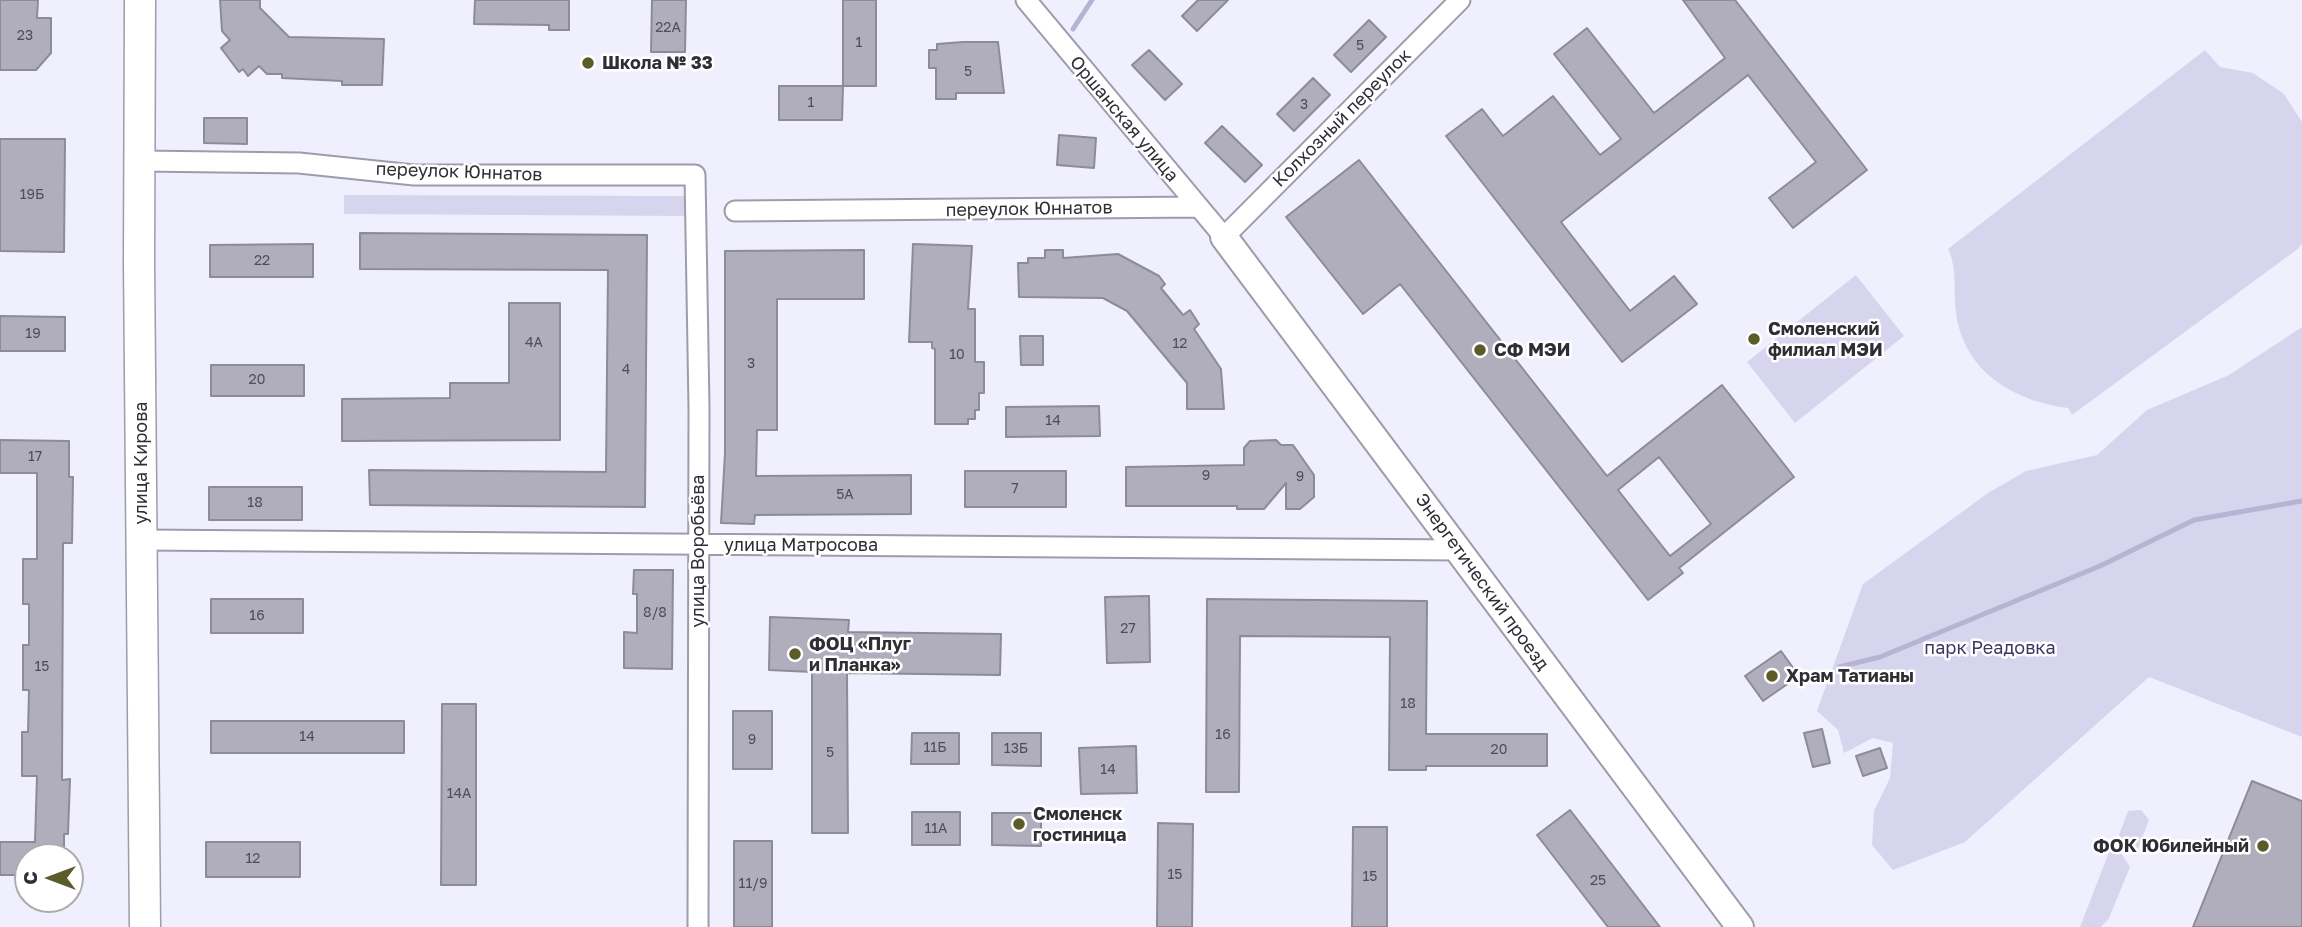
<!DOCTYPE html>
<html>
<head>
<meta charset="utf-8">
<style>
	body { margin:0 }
	#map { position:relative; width:2302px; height:927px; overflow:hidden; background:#f0effe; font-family:"Golos Text",sans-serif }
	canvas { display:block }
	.north { position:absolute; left:14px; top:843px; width:70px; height:70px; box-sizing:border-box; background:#fff; border:2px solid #acabae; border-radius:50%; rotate:270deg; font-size:19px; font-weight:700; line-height:28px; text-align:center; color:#2f2e34 }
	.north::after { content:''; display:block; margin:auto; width:24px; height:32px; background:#5b5c29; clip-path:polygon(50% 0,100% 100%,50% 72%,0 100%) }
</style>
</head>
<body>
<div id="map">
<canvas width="2302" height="927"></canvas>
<div class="north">С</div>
</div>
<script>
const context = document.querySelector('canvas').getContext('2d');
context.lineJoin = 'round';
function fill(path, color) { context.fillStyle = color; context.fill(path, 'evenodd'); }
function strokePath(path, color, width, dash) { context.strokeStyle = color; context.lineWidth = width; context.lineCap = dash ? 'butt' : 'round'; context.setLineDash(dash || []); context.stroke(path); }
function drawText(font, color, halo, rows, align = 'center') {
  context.font = font + ' "Golos Text",sans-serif'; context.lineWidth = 5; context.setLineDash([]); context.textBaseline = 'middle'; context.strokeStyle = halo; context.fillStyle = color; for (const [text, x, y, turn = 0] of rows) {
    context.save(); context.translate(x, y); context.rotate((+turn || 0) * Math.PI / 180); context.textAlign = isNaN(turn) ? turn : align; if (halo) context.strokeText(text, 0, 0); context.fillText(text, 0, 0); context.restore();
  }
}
const green = new Path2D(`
	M2205 50 2220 67 2253 73 2284 94 2302 122V243L2299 248 2072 415 2068 408C2014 401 1964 372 1956 313 1953 289 1958 271 1948 249Z
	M344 195 687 196V216L344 214Z
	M1856 275 1904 336 1795 423 1747 362Z
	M2302 327V737L2149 677 1965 842 1893 870 1872 845 1874 811 1890 778 1893 743 1873 738 1844 753 1838 730 1817 711 1863 584 1988 493 2026 471 2097 455 2147 410 2229 375Z
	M2141 810 2149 820 2135 856 2119 835 2128 811Z
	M2117 847 2130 867 2109 918 2101 927H2080L2109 852Z`);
const stream = new Path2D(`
	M1073 29 1092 0
	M1839 667 1880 657 2100 566 2194 520 2302 501`);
const building = new Path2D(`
	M0 0H38L37 18H51V53L36 70H0Z
	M220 0H260V8L289 37 384 39 382 85H342V81L282 78V74H267L259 66 248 76 243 69 239 72 221 48 230 40 222 31Z
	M475 0H569V30H549V25L474 24Z
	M652 0H686L685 52H651Z
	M843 0H876V86H843Z
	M1198 0H1228L1197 31 1182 16Z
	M1683 0H1735L1867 170 1793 228 1769 198 1816 162 1748 75 1561 222 1630 311 1674 276 1697 304 1622 362 1446 136 1482 109 1503 136 1553 96 1600 155 1621 139 1554 54 1587 28 1654 113 1725 58Z
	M1369 20 1386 37 1351 72 1334 55Z
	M963 42H998L1004 93H956V99H936V68H929V50H937V44Z
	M1149 50 1182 84 1165 100 1132 65Z
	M1313 78 1330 95 1294 131 1277 114Z
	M779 86H843L842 120H779Z
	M204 118H247V144L204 143Z
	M1222 126 1262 165 1245 182 1205 143Z
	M1059 135 1096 138 1094 168 1057 165Z
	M0 139H65L64 252 0 251Z
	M1359 160 1607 476 1722 385 1794 477 1679 568 1683 573 1648 600 1400 284 1363 314 1286 217ZM1659 457 1711 524 1670 556 1618 490Z
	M360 233 647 235 645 507 370 505 369 470 606 472 608 270 360 269Z
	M313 244V277H210V245Z
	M913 244 972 246 968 309H975V362H984V393H979V410H975V419H968V424H935V349L932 348V342H909Z
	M864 250V299H777V430H757L756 476 911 475V514L755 515 754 524 721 523 725 453V251Z
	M1045 250H1063V258L1118 254 1159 276 1165 284 1161 288 1183 315 1190 310 1199 324 1194 329 1221 369 1224 409H1187V383L1127 311 1103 298 1019 297 1018 263H1028V258H1045Z
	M509 303H560V440L342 441V399L450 398V383H509Z
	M0 316 65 317V351H0Z
	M1020 336H1043V365H1021Z
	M211 365H304V396H211Z
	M1099 406 1100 436 1006 437V407Z
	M0 440 69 441V477H73L72 543H63L62 780 70 779 68 834H64V857H28V875H0V842H35L37 776H22V732H28L29 690H23V645H29V604H23V559H37V473H0Z
	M1276 440 1281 445H1293L1314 475V497L1300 509H1286V483L1264 509H1237V506H1126V467L1244 465V448L1250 441Z
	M965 471H1066V507H965Z
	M209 487H302V520H209Z
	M634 570H673L672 669 624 668V632L637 633V594H633Z
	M1149 596 1150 662 1107 663 1105 597Z
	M211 599H303V633H211Z
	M1207 599 1427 601 1426 734H1547V766H1426V770H1389L1390 637 1240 636 1239 792H1206Z
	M770 617 849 620 848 632 1001 634 1000 675 847 673 848 833H812V672L769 670Z
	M1781 651 1799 676 1763 701 1745 676Z
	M442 704H476V885H441Z
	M733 711H772V769H733Z
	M211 721H404V753H211Z
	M1822 729 1830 763 1813 767 1804 733Z
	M912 733H959V764H911Z
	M992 733H1041V766L992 765Z
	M1136 746 1137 793 1081 794 1079 748Z
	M1880 748 1887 768 1863 776 1856 756Z
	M2252 781 2302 801V927H2193Z
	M1570 810 1660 927H1608L1537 835Z
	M912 812H960V845H912Z
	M992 813H1041V846L992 845Z
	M1158 823 1193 824 1192 927H1157Z
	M1353 827H1387V927H1352Z
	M734 841H772V927H734Z
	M206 842H300V877H206Z`);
const street = new Path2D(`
	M1026 0 1224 237 1460 0
	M140 161 299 163 414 175H695L699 408 698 927
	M735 211 1198 207
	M142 540 1460 550`);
const secondary = new Path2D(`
	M1224 237 1740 927`);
const primary = new Path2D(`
	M140 0 139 262 145 927`);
const markers = [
	[588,63,7,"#5b5c29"],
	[1754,339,7,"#5b5c29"],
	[1480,350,7,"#5b5c29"],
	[795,654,7,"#5b5c29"],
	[1772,676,7,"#5b5c29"],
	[1019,824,7,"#5b5c29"],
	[2263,846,7,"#5b5c29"]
];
const numberNames = [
	["22А",668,28],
	["23",25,36],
	["1",859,43],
	["5",1360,46],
	["5",968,72],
	["1",811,103],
	["3",1304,105],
	["19Б",32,195],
	["22",262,261],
	["19",33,334],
	["4А",534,343],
	["12",1180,344],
	["10",957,355],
	["3",751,364],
	["4",626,370],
	["20",257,380],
	["14",1053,421],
	["17",35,457],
	["9",1206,476],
	["9",1300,477],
	["7",1015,489],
	["5А",845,495],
	["18",255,503],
	["8/8",655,613],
	["16",257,616],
	["27",1128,629],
	["15",42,667],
	["18",1408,704],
	["16",1223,735],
	["14",307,737],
	["9",752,740],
	["11Б",935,748],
	["13Б",1016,749],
	["20",1499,750],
	["5",830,753],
	["14",1108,770],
	["14А",459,794],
	["11А",936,829],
	["12",253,859],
	["15",1175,875],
	["15",1370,877],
	["25",1598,881],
	["11/9",753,884]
];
const poiNames = [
	["Школа № 33",602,63],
	["Смоленский",1768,329],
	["филиал МЭИ",1768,350],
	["СФ МЭИ",1494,350],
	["ФОЦ «Плуг",809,644],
	["и Планка»",809,665],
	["Храм Татианы",1786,676],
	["Смоленск",1033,814],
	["гостиница",1033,835],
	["ФОК Юбилейный",2249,846,"right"]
];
const streetNames = [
	["Колхозный переулок",1342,118,-45],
	["Оршанская улица",1124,119,50],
	["переулок Юннатов",459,172,2],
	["переулок Юннатов",1029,209,-1],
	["улица Кирова",141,463,-90],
	["улица Матросова",801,545],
	["улица Воробьёва",698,551,-90],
	["Энергетический проезд",1482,582,54]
];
const parkNames = [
	["парк Реадовка",1990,648]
];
fill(green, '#d7d5ee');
strokePath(stream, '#b7b4d3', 5);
fill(building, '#b0aebd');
strokePath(building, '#8c8b99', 2);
strokePath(street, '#9e9caa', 23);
strokePath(secondary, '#9e9caa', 30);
strokePath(primary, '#9e9caa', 33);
strokePath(street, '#fff', 19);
strokePath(secondary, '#fff', 26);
strokePath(primary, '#fff', 30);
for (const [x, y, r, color] of markers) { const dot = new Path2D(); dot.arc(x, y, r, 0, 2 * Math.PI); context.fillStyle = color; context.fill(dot); strokePath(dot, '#fff', 2.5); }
drawText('14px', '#4f4e56', null, numberNames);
drawText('bold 18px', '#2f2e34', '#fff', poiNames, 'left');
drawText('18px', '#2f2e34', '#fff', streetNames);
drawText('18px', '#3e3663', '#fff', parkNames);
</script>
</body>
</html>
